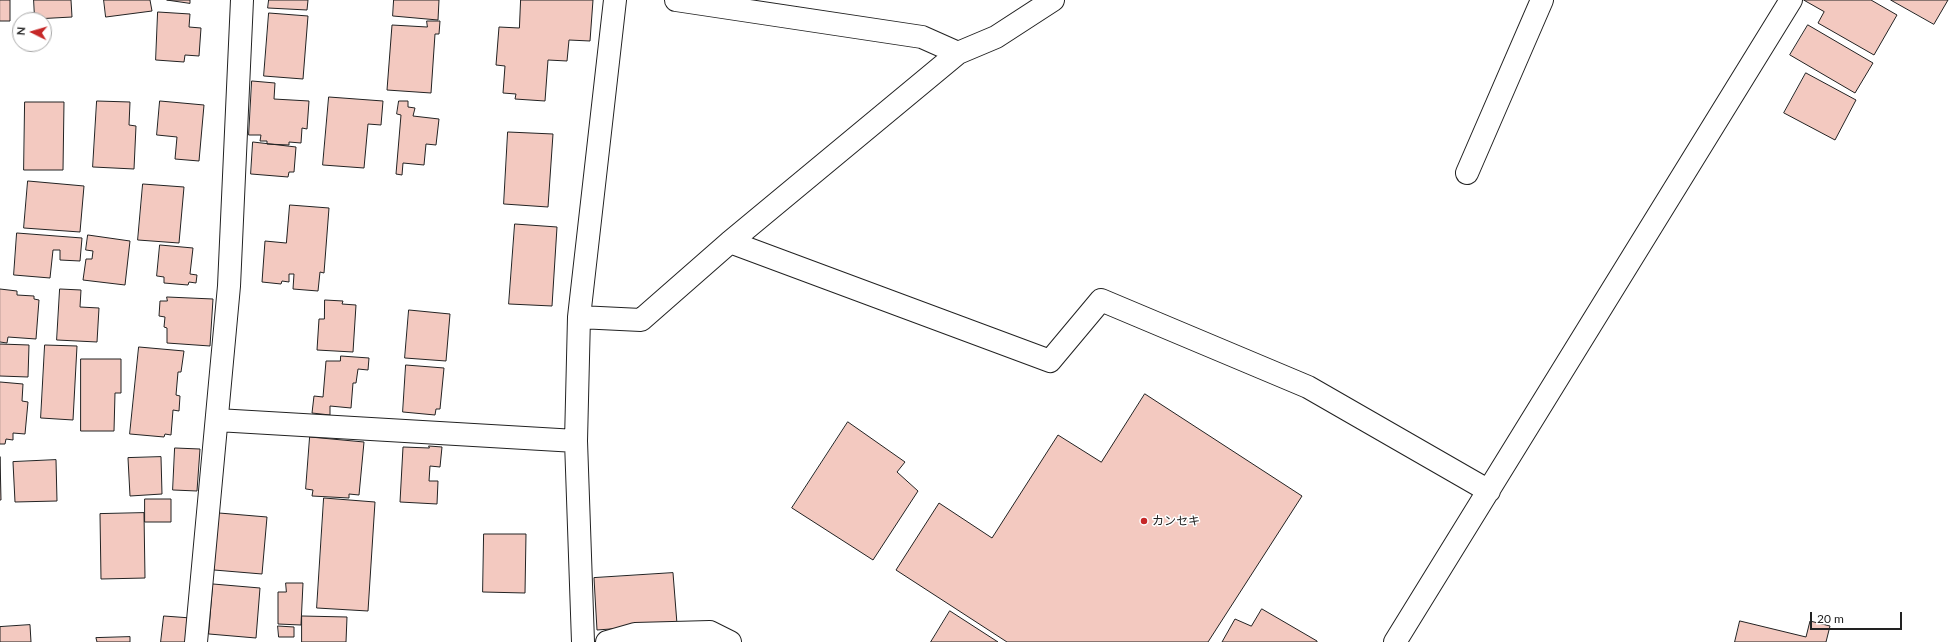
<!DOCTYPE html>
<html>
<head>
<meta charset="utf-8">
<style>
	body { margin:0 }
	#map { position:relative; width:1952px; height:642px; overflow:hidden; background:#fff; font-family:Lato,sans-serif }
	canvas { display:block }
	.north { position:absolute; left:12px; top:12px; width:40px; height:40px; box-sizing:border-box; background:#fff; border:1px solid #a7a7a7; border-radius:50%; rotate:275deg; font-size:11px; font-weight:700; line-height:16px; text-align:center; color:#222 }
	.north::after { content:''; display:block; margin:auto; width:14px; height:18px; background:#c62828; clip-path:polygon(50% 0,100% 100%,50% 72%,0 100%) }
	.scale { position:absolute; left:1810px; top:612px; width:92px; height:18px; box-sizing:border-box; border:2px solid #222; border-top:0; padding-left:5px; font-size:12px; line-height:14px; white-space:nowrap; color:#222; -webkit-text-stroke:3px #fff; paint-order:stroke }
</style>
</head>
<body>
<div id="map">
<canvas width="1952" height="642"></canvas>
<div class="north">N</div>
<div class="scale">20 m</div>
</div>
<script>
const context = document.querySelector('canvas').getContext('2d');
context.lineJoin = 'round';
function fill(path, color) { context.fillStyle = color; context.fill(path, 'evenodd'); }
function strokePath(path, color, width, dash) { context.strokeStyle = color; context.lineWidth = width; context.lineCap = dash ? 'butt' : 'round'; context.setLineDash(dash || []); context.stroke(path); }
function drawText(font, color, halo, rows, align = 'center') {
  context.font = font + ' Lato,"Noto Sans JP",sans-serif'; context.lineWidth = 3; context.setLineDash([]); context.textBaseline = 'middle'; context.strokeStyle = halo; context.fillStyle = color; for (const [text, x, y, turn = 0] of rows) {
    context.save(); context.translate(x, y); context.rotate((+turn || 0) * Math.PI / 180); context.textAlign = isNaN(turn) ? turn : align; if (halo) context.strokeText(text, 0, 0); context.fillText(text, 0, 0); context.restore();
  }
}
const building = new Path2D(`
	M0 0H10V21H0Z
	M34 0H71L72 17 35 19Z
	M104 0H150L152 11 106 17Z
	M167 0H190V3Z
	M269 0H308L307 10 268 8Z
	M394 0H439L438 20 393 16Z
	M521 0H593L590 41 569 40 567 61 548 60 545 101 515 99 516 94 503 93 505 66 496 65 499 27 519 28Z
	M1804 0H1871L1897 15 1874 55 1818 23 1824 12Z
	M1891 0H1948L1934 24Z
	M158 12 190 14 189 27 201 28 199 56 185 55 184 62 156 60Z
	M269 13 308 16 303 79 264 76Z
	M427 21H440L439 34H435L431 93 387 90 392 25 427 27Z
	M1808 25 1873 63 1855 93 1790 55Z
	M1806 73 1856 100 1835 140 1784 113Z
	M252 81 275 83 274 99 309 101 307 129 302 128 301 143 289 142V145L267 144V141H260L261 135H249Z
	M329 97 383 101 381 125 368 124 364 168 323 165Z
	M97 101 130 102 129 125 136 126 134 169 93 167Z
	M160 101 204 105 199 161 175 159 177 137 157 135Z
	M399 101H408V107L415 108 413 116 439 119 436 145 426 144 424 165 403 163 402 175 396 174 401 115 397 114Z
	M25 102H64L63 170H24Z
	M508 132 553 134 548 207 504 204Z
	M253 142 296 147 294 172H289L288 177 251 174Z
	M28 181 84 186 80 232 24 228Z
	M143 184 184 187 179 243 138 240Z
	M290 205 329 208 324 273 320 272 318 291 293 289 294 274H289V282L282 281 281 284 262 282 265 241 286 243Z
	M515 224 557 227 552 306 509 304Z
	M17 233 82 238 80 261 60 260V250H53L50 278 14 275Z
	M88 235 130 241 125 285 83 280 86 259H92L93 251 86 250Z
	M160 245 193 248 190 274 197 275 196 283 189 282 188 285 164 283V277L157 276Z
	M0 289 17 291V295L34 296V299L39 300 36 339 8 337 7 343 0 342Z
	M60 289 81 290 80 307 99 308 97 342 57 340Z
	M167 297 213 299 210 346 167 343V328L164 327 165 317 159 316 160 301H167Z
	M325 300 343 301 342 304 356 305 353 352 317 350 319 319H324Z
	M409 310 450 314 446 361 405 358Z
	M0 344 29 345 28 377 0 376Z
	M45 345 77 346 73 420 41 418Z
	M139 347 184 351 181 372H178L176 395 180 396 179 411 173 410 171 435 165 434 164 437 130 434Z
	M341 356 369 358 368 370 358 369 356 383H353L351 408 330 406V415L312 413 314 396 323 397 326 361H340Z
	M81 359H121V393H115L114 431H81Z
	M406 365 444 368 440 409H436L435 415 403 412Z
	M0 382 23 384 22 401 28 402 25 434 13 433V440L6 439 5 444H0Z
	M1145 394 1302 496 1208 642H1007L896 570 939 503 992 538 1058 435 1101 462Z
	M848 422 905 462 897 472 918 491 873 560 792 508Z
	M310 437 364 442 359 495 349 494V498L312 496 313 490 306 489Z
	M429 446 442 447 440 467 430 466 429 481H438L437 504 400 502 403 447 429 448Z
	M175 448 200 449 197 491 173 490Z
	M0 457 1 500H0Z
	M161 457 162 494 130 496 128 458Z
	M56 460 57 501 15 502 13 462Z
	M324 498 375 502 368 611 317 608Z
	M145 499H171V522H145Z
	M144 513 145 578 101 579 100 514Z
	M219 513 267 517 262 574 214 570Z
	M484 534H526L525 593 483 592Z
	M673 573 677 624 597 630 594 578Z
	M286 583H303L301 625 278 624V592H286Z
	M213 584 260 588 256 638 209 634Z
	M1262 609 1317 641V642H1222L1235 619 1251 626Z
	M950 611 998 642H931Z
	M164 616 191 618 189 642H161Z
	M302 616 347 617 346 642H302Z
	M1740 621 1806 637 1810 621 1830 626 1826 642H1735Z
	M30 625 31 642H0V627Z
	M278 626 294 627V637H279Z
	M130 637V642H97L96 638Z`);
const minor = new Path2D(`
	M676 0 922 37 958 53
	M1467 173 1542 0
	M730 242 1050 361 1101 300 1308 387 1489 491
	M579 317 641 320 730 242 958 53 996 37 1053 0
	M217 420 576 441
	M196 642 229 286 242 0
	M583 642 576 441 579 317 615 0
	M607 642 635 634 710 632 730 642
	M1395 642 1791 0`);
const markers = [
	[1144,521,4,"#c62828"]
];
const poiNames = [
	["カンセキ",1152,521]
];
fill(building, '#f3c9c0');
strokePath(building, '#222', 1);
strokePath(minor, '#222', 24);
strokePath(minor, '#fff', 22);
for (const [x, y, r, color] of markers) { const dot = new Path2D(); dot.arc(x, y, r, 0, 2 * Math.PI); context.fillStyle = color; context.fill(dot); strokePath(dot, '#fff', 1.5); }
drawText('12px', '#222', '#fff', poiNames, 'left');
</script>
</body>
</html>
